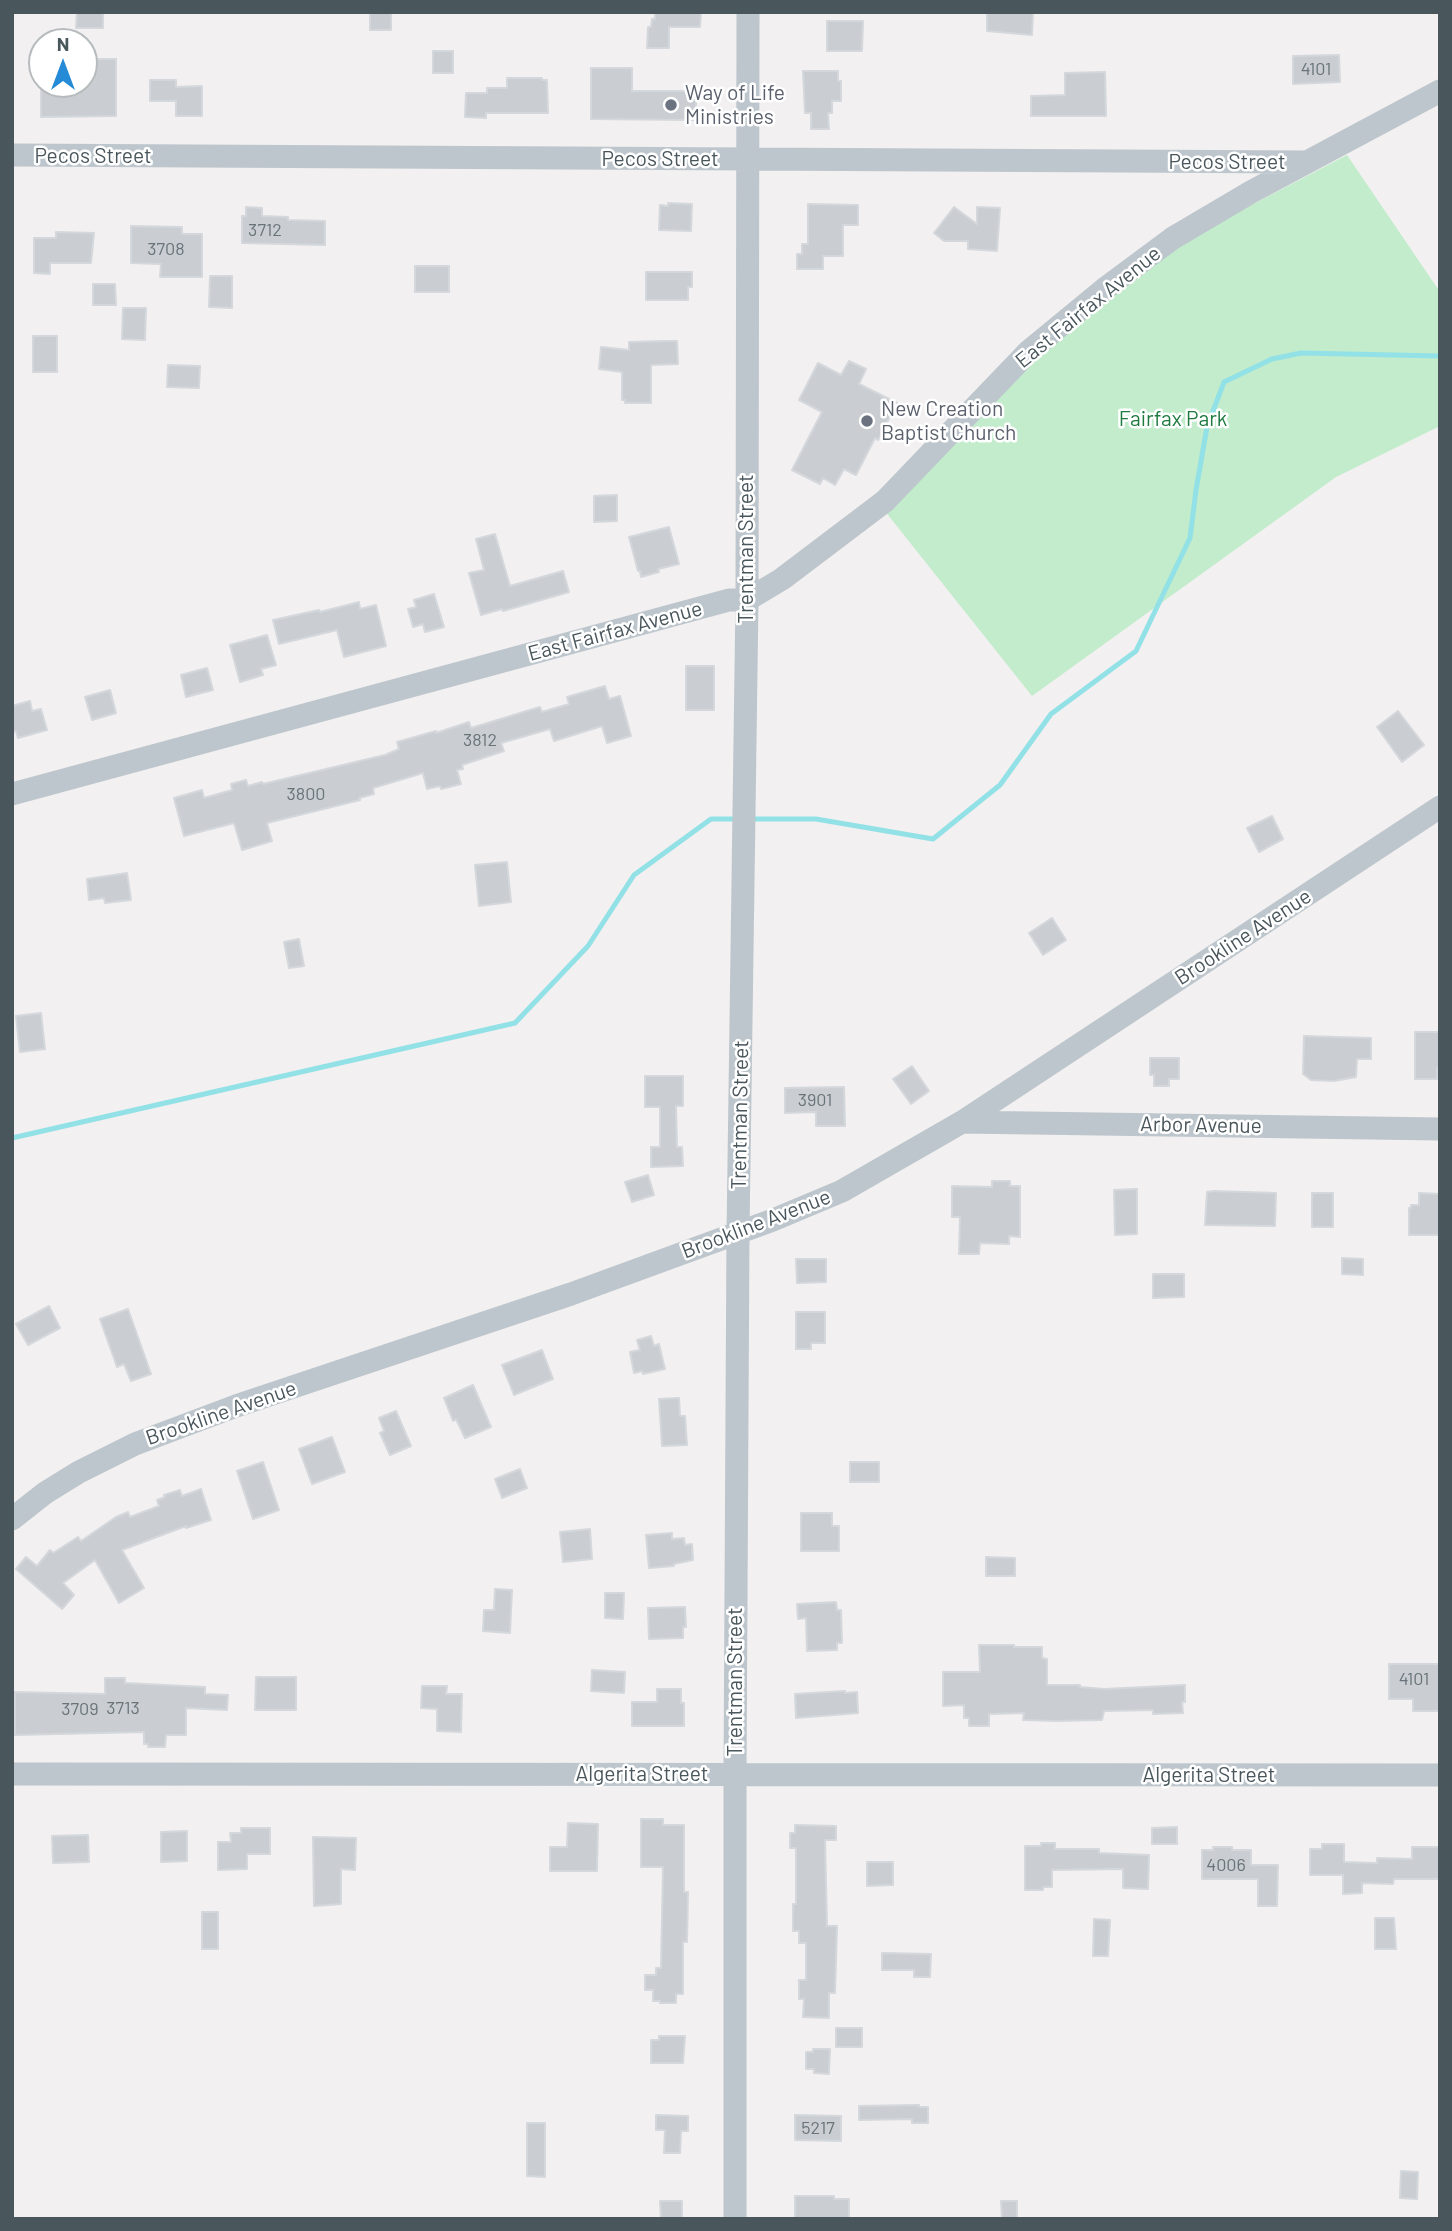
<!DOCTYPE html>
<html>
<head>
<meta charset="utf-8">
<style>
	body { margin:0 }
	#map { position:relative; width:1452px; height:2231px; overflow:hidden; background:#f2f0f0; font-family:Barlow,sans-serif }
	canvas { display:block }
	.frame { position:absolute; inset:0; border:14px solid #49565c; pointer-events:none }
	.north { position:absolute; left:28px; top:28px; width:70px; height:70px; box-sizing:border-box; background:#fff; border:2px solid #b6bbbe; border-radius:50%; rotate:0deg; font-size:19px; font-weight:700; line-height:28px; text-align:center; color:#49565c }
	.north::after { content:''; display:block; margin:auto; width:24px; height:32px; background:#258bd7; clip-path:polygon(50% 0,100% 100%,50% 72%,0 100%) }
</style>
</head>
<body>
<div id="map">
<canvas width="1452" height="2231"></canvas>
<div class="frame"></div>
<div class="north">N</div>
</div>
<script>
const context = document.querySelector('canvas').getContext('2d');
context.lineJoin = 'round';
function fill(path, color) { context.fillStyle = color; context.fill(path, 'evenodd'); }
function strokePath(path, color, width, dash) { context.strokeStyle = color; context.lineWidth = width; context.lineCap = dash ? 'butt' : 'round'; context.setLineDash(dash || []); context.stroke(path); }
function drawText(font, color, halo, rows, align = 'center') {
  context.font = font + ' Barlow,sans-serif'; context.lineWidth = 5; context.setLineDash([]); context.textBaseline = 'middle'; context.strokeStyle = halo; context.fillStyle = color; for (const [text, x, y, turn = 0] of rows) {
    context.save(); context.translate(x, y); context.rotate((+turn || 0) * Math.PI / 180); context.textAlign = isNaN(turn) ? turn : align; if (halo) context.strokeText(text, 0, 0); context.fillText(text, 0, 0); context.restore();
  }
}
const green = new Path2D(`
	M1347 155 1440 292V426L1336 477 1032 696 884 510 1093 301 1221 221Z`);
const stream = new Path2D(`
	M749 819H816L933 839 1000 785 1051 714 1136 651 1190 538 1196 490 1207 427 1224 382 1272 359 1301 353 1440 356
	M12 1138 515 1023 588 946 634 875 711 819H739`);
const building = new Path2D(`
	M77 12H103V28H76Z
	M370 12H391V30H370Z
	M655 12H701L700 27H669V48H647L648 27H651L652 19H655Z
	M987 12H1033L1032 35 987 31Z
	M827 21H863L862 51H827Z
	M433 51H453V73H433Z
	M1339 55 1340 82 1293 84V56Z
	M87 59H116V116L41 117V87H87Z
	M591 68H632V91H696V120L591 119Z
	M803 71H838V81H841V101H832V113H828L829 129H811V113H805Z
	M1105 72 1106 116H1031V96L1065 95V73Z
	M507 78H542V80H547L548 113H486V118L465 117 466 93H487V88H507Z
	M150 80H176V87L202 86V116H176V101H150Z
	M668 203 692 204 691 231 659 230 660 205 668 206Z
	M808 204 858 205V225H843V256H823V269H797V254H802V244H808Z
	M246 207 262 208V216L288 217V220L325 221V245L242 243V216H246Z
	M954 207 977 224V207L1000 208 997 251 968 249V241H944L934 233Z
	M131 226 182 227V234H202V277H160L161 264 131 263Z
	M56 232 94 233 91 263H50V274L34 273V238H56Z
	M415 266H449V292H415Z
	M646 272H692V287H688V300H646Z
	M210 276H232V308L209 307Z
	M93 284H115L116 305H93Z
	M123 308H146L145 340 122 339Z
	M33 336H57V372H33Z
	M664 341H677L678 364 651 365V403H625V400H622V372L599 369 601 347 629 350V342Z
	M849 361 866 369 859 384 897 403 878 440 875 438 856 475 844 469 835 485 823 478 820 484 792 470 822 412 799 400 818 363 841 375Z
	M168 365 200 366 199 388 167 387Z
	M617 495V521L594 522V496Z
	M669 527 679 564 658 569 659 572 641 577 640 571H638L629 537Z
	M495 534 510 586 563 571 569 592 503 611 502 609 481 615 469 573 484 570 476 539Z
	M434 594 444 627 425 632 423 624 413 627 408 609 416 607 414 600Z
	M359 602 360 609 376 605 386 646 344 657 337 630 279 644 273 620 319 610 320 612Z
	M267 635 276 665 261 669 263 675 240 682 230 645Z
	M686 666H714V710H686Z
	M207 668 213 690 186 697 181 675Z
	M605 686 609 699 620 696 631 736 607 743 602 726 554 741 550 729 501 743 504 751 462 765 463 769 457 770 461 784 441 789 440 786 427 789 423 773 373 788 374 794 359 798 360 800 267 823 272 841 242 850 234 823 184 836 174 798 202 790 204 798 232 790 231 784 246 780 248 786 262 782 263 784 385 755 399 749 397 742 436 731V733L469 722 471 728 540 707 542 712 569 704 567 697Z
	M110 690 116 713 92 720 85 697Z
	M30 701 32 711 41 709 47 730 18 738 16 731 12 732V706Z
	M1398 711 1424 745 1402 762 1377 727Z
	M1272 816 1283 839 1259 852 1247 828Z
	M507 862 511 902 479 906 475 865Z
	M127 873 131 900 105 903 104 898 89 900 87 879Z
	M1052 918 1066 940 1043 955 1029 933Z
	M299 939 304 966 289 968 284 942Z
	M41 1013 45 1049 20 1052 16 1016Z
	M1415 1032H1440V1068H1437V1079H1415Z
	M1304 1036 1371 1038V1059H1357L1356 1077 1334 1081 1311 1080 1303 1074Z
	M1150 1058H1179V1079H1169V1086H1154V1075H1150Z
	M912 1066 929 1091 911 1104 893 1079Z
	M645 1076H683V1106H676L677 1147H682L683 1166 651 1167V1147H660V1107H645Z
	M844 1087 845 1126H816V1112L785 1113V1088Z
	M648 1175 654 1195 632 1202 625 1182Z
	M992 1181H1010V1186H1020V1237L1009 1236V1244L980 1243 979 1254H959L960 1217H952V1186L992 1187Z
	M1137 1189V1234L1115 1235 1114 1190Z
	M1214 1191 1276 1193 1275 1226 1205 1225 1207 1192Z
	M1312 1193H1333V1227H1312Z
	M1419 1193 1440 1194V1235H1409V1208H1411V1205H1419Z
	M1342 1258 1363 1259V1275L1342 1274Z
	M796 1259H826V1282L797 1283Z
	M1153 1274H1184V1297L1153 1298Z
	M49 1306 60 1328 28 1345 16 1324Z
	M128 1309 151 1374 131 1381 124 1364 117 1367 100 1319Z
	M796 1312H825V1343H811V1349H796Z
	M651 1336 654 1346 659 1344 665 1369 643 1374 642 1371 634 1373 630 1352 640 1350 637 1340Z
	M542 1350 553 1379 514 1395 502 1365Z
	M473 1385 491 1427 465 1438 456 1419 453 1421 444 1398Z
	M679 1398 680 1416H685L687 1445 662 1446 659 1399Z
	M396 1411 411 1446 390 1455 380 1433 384 1431 379 1418Z
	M332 1437 345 1472 312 1484 299 1449Z
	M263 1462 279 1510 253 1519 237 1471Z
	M850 1462H879V1482H850Z
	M520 1469 527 1488 502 1498 495 1479Z
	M201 1489 211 1520 186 1528V1526L122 1550 144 1588 119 1603 95 1560 63 1583 74 1595 62 1609 16 1569 26 1557 37 1566 50 1550 53 1553 78 1537 81 1541 116 1517 128 1512 130 1517 159 1506 157 1500 165 1497 164 1495 180 1490 182 1496Z
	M801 1513H832V1526H839V1551H801Z
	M590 1529 592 1559 563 1562 560 1532Z
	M672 1533V1539L684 1538 685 1545 692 1544 693 1560 674 1564V1566L649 1568 646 1535Z
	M986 1557 1015 1558V1576H986Z
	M495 1589 512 1590 510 1633 483 1631 484 1610H494Z
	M605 1593H624L623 1619 605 1618Z
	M836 1602 837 1610H841L842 1643H837V1650L807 1651 806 1618 798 1619 797 1604Z
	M685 1607 686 1627H683V1638L649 1639 648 1608Z
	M979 1645H1014V1647H1042V1658L1047 1659V1685H1080V1687L1104 1689 1185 1685V1702H1182L1183 1713 1153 1714V1710L1104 1711 1102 1720 1056 1721 1023 1720 1024 1713 989 1714V1726H969V1718H964V1705L943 1706V1672H980Z
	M1389 1664H1440V1711H1413V1699H1389Z
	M592 1670 625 1672 624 1693 591 1691Z
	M256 1677H296V1710H255Z
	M105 1678H125V1683L205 1687V1694L228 1695 227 1710 186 1708V1735H166L165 1747H148V1744H144V1732L15 1735V1692L105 1694Z
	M422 1686H447L446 1694H462L461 1732 437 1731V1709L421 1708Z
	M657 1689H681V1703H684V1726H632V1702H657Z
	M845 1691V1693L857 1692 858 1713 796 1718 795 1694Z
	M641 1819H663V1825H684V1892H688L687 1942H683V1994H676V2003H660V2001H653V1990H645V1975H656V1968H661L663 1867H641Z
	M568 1823 598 1824 597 1871H550V1847H567Z
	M795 1825 836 1826V1840H825L827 1926H837L835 1993H829V2018L803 2017 804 1999H799V1980H806V1943H799V1931H793V1904H796V1848H790V1833H795Z
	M1177 1827V1844H1152V1828Z
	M241 1828H270V1854H247V1869L218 1870V1842H231L230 1833H241Z
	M187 1831V1861L161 1862V1832Z
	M88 1835 89 1862 53 1863 52 1836Z
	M313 1837 356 1838 355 1870 341 1869V1904L314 1906Z
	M1041 1843H1055V1849H1099V1853L1149 1855 1148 1889 1123 1888V1869L1052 1870V1887H1043V1890H1025V1846H1041Z
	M1322 1844H1344V1862L1377 1863V1858L1412 1859V1847H1440V1879H1394L1393 1884 1362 1883V1893L1343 1894V1875H1310V1849H1322Z
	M1213 1847H1232V1850H1251V1865H1278L1277 1906H1258V1879H1202V1850H1213Z
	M867 1862H893V1885L867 1886Z
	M202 1912H218V1949H202Z
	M1375 1918H1394L1396 1949H1375Z
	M1094 1919 1110 1920 1108 1956H1093Z
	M882 1953 931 1954 930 1977H914V1970H882Z
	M836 2028H862V2047H836Z
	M659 2036H685L683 2063H651V2040H659Z
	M813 2049H830L829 2074 814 2073V2069H806V2052H813Z
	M919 2105V2107H928V2123H912V2119L859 2120V2106Z
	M656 2115 688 2116V2131H681L680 2153H664L665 2130H656Z
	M795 2115 841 2116V2141L795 2140Z
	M527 2123H545V2177L527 2176Z
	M1401 2171 1418 2172 1417 2199 1400 2198Z
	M795 2196H834V2199H849V2219H795Z
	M660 2201H682V2219H661Z
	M1001 2201H1017V2219H1002Z`);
const minor = new Path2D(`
	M12 155 1304 162
	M12 794 729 600H747L782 579 885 501 1028 352 1107 287 1173 238 1251 192 1440 91
	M962 1122 1440 1129
	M12 1519 45 1493 79 1472 135 1444 236 1406 571 1294 773 1220 842 1191 962 1122 1440 807
	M12 1774 1440 1775
	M735 2219V1774L738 1232 747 600 748 12`);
const markers = [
	[671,105,7,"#6b7280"],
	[867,421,7,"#6b7280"]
];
const numberNames = [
	["4101",1316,69],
	["3712",265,230],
	["3708",166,249],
	["3812",480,740],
	["3800",306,794],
	["3901",815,1100],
	["4101",1414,1679],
	["3713",123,1708],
	["3709",80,1709],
	["4006",1226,1865],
	["5217",818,2128]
];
const worshipNames = [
	["Way of Life",685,93],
	["Ministries",685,117],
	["New Creation",881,409],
	["Baptist Church",881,433]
];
const streetNames = [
	["Pecos Street",93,156],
	["Pecos Street",660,159],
	["Pecos Street",1227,162],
	["East Fairfax Avenue",1088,307,-39],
	["Trentman Street",746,549,-90],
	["East Fairfax Avenue",615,631,-15],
	["Brookline Avenue",1243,937,-33],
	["Trentman Street",740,1115,-89],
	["Arbor Avenue",1201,1125,1],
	["Brookline Avenue",756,1224,-21],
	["Brookline Avenue",221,1413,-19],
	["Trentman Street",735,1682,-90],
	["Algerita Street",642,1774],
	["Algerita Street",1209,1775]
];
const parkNames = [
	["Fairfax Park",1173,419]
];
fill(green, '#c2eccc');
strokePath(stream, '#92e1e6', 5);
fill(building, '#caced2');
strokePath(building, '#d4d7db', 2);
strokePath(minor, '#bdc6cc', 23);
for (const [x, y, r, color] of markers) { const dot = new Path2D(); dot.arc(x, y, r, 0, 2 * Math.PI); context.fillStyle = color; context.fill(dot); strokePath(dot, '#fff', 2.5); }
drawText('18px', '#69747a', null, numberNames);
drawText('21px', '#5b616d', '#fff', worshipNames, 'left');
drawText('21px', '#49565c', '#fff', streetNames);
drawText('21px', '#1e7a3f', '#fff', parkNames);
</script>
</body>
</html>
